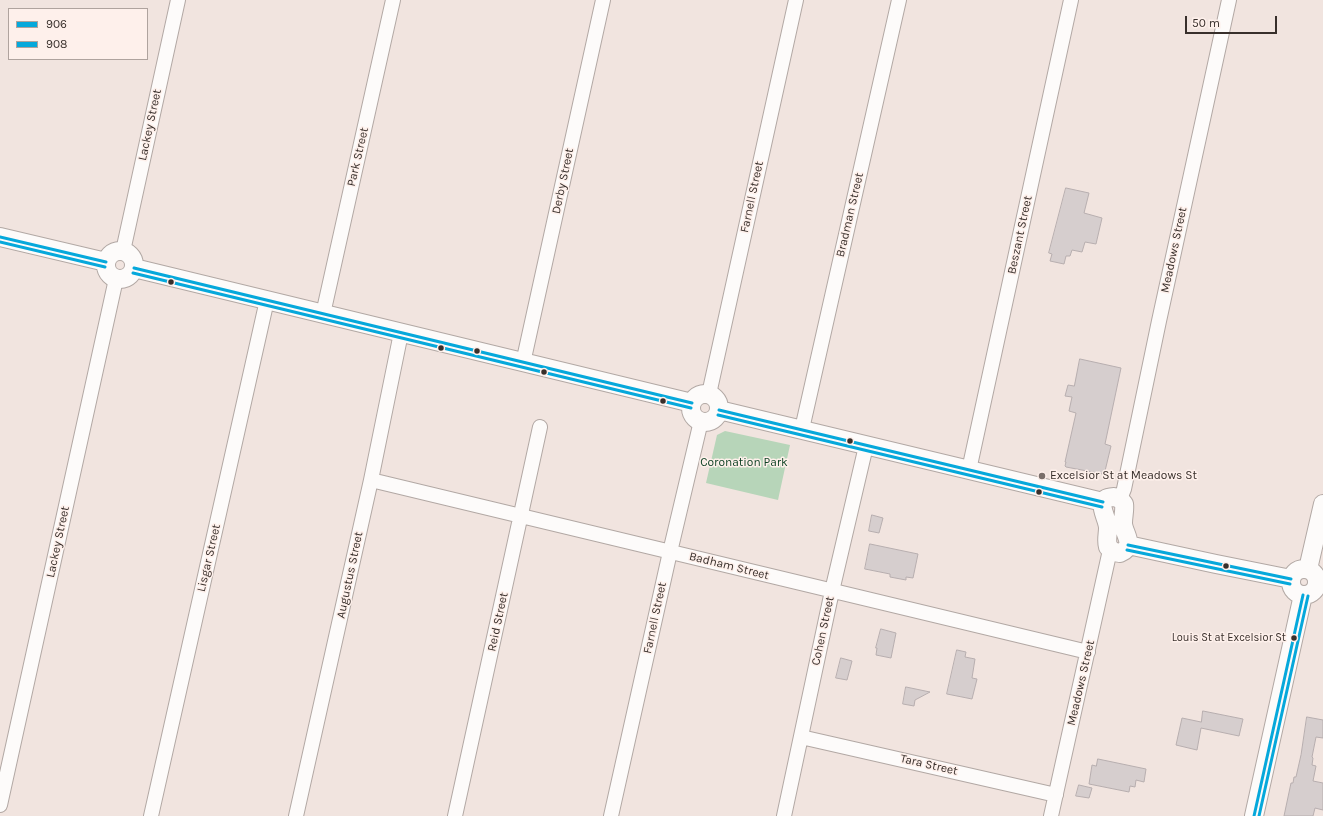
<!DOCTYPE html>
<html>
<head>
<meta charset="utf-8">
<style>
	body { margin:0 }
	#map { position:relative; width:1323px; height:816px; overflow:hidden; background:#f1e4df; font-family:Karla,sans-serif }
	canvas { display:block }
	.legend { position:absolute; left:8px; top:8px; width:140px; height:52px; box-sizing:border-box; background:#fef0eb; border:1px solid #afa39e; margin:0; padding:5px 7px; list-style:none; font-size:12px; color:#382f2b }
	.legend li { display:flex; align-items:center; gap:8px; height:20px }
	.legend b { width:20px; border:1px solid #afa39e }
	.scale { position:absolute; left:1185px; top:16px; width:92px; height:18px; box-sizing:border-box; border:2px solid #382f2b; border-top:0; padding-left:5px; font-size:12px; line-height:14px; white-space:nowrap; color:#382f2b; -webkit-text-stroke:3px #fef0eb; paint-order:stroke }
</style>
</head>
<body>
<div id="map">
<canvas width="1323" height="816"></canvas>
<ul class="legend">
<li><b style="height:5px;background:#06a8db"></b>906</li>
<li><b style="height:5px;background:#06a8db"></b>908</li>
</ul>
<div class="scale">50 m</div>
</div>
<script>
const context = document.querySelector('canvas').getContext('2d');
context.lineJoin = 'round';
function fill(path, color) { context.fillStyle = color; context.fill(path, 'evenodd'); }
function strokePath(path, color, width, dash) { context.strokeStyle = color; context.lineWidth = width; context.lineCap = dash ? 'butt' : 'round'; context.setLineDash(dash || []); context.stroke(path); }
function drawText(font, color, halo, rows, align = 'center') {
  context.font = font + ' Karla,sans-serif'; context.lineWidth = 3; context.setLineDash([]); context.textBaseline = 'middle'; context.strokeStyle = halo; context.fillStyle = color; for (const [text, x, y, turn = 0] of rows) {
    context.save(); context.translate(x, y); context.rotate((+turn || 0) * Math.PI / 180); context.textAlign = isNaN(turn) ? turn : align; if (halo) context.strokeText(text, 0, 0); context.fillText(text, 0, 0); context.restore();
  }
}
const green = new Path2D(`
	M725 431 790 445 778 500 706 483 717 435Z`);
const building = new Path2D(`
	M1066 188 1089 193 1084 213 1102 218 1096 244 1085 242 1082 252 1072 250 1070 256H1066L1064 264 1050 261 1052 254 1049 253Z
	M1080 359 1121 368 1105 444 1111 446 1105 471H1104L1103 474 1066 467 1065 466 1066 462H1065L1076 413 1069 411 1072 397 1065 396 1068 385 1074 386Z
	M872 515 883 518 879 533 869 531Z
	M870 544 918 554 913 578 906 577V580L890 577V574L865 569Z
	M881 629 896 633 891 658 876 655 877 648H876Z
	M957 650 966 652 965 657 975 659 972 678 977 679 972 699 947 694Z
	M841 658 852 661 847 680 836 678Z
	M906 687 930 692 915 700 914 706 903 704Z
	M1203 711 1243 719 1239 736 1201 728 1197 750 1176 745 1182 718 1201 722Z
	M1307 717 1323 720V738L1316 737 1312 757 1313 758 1312 765 1316 766 1313 781 1323 783V810L1315 808 1313 816H1284L1291 783H1293L1294 777H1296L1301 755Z
	M1098 759 1146 769 1144 782 1136 780 1135 787 1130 786 1129 792 1089 784 1092 765 1096 766Z
	M1079 785 1092 788 1089 798 1076 796Z`);
const minor = new Path2D(`
	M123 251 178 0
	M323 314 393 0
	M523 363 603 0
	M709 394 796 0
	M802 429 899 0
	M969 470 1071 0
	M371 480 1088 652
	M1120 499 1124 489 1159 321 1229 0
	M801 737 1056 795
	M0 805 116 279
	M151 816 267 300
	M296 816 371 480 401 333
	M455 816 540 427
	M611 816 670 552 701 421
	M784 816 832 591 866 446
	M1051 816 1110 550`);
const tertiary = new Path2D(`
	M0 237 106 262
	M106 265a14 14 0 1 1 28 0a14 14 0 1 1-28 0Z
	M134 268 692 403
	M691 408a14 14 0 1 1 28 0a14 14 0 1 1-28 0Z
	M719 410 1103 502
	M1114 497 1120 499 1124 504C1125 510 1123 516 1123 523 1123 533 1137 546 1120 553L1114 552 1108 547C1106 540 1108 535 1108 528 1108 517 1092 498 1114 497Z
	M1128 545 1216 564 1291 579
	M1291 582a13 13 0 1 1 26 0a13 13 0 1 1-26 0Z
	M1308 569 1323 504
	M1254 816 1303 595`);
const bus1 = new Path2D(`
	M0 237 106 262
	M134 268 692 403
	M719 410 1103 502
	M1128 545 1291 579
	M1254 816 1303 595`);
const bus2 = new Path2D(`
	M0 242 105 267
	M133 273 691 408
	M718 415 1102 507
	M1127 550 1290 584
	M1259 816 1308 596`);
const markers = [
	[171,282,3.5,"#382f2b"],
	[441,348,3.5,"#382f2b"],
	[477,351,3.5,"#382f2b"],
	[544,372,3.5,"#382f2b"],
	[663,401,3.5,"#382f2b"],
	[850,441,3.5,"#382f2b"],
	[1042,476,4,"#796e6a"],
	[1039,492,3.5,"#382f2b"],
	[1226,566,3.5,"#382f2b"],
	[1294,638,3.5,"#382f2b"]
];
const busNames = [
	["Louis St at Excelsior St",1286,638]
];
const streetNames = [
	["Lackey Street",150,125,-78],
	["Park Street",358,157,-77],
	["Derby Street",563,181,-78],
	["Farnell Street",752,197,-78],
	["Bradman Street",850,215,-77],
	["Beszant Street",1020,235,-78],
	["Meadows Street",1174,250,-78],
	["Lackey Street",58,542,-78],
	["Lisgar Street",209,558,-77],
	["Badham Street",729,566,14],
	["Augustus Street",350,575,-78],
	["Farnell Street",655,618,-78],
	["Reid Street",498,622,-78],
	["Cohen Street",823,631,-78],
	["Meadows Street",1081,683,-77],
	["Tara Street",929,765,13]
];
const parkNames = [
	["Coronation Park",744,463]
];
const poiNames = [
	["Excelsior St at Meadows St",1050,476]
];
fill(green, '#b7d5b9');
fill(building, '#d6cece');
strokePath(building, '#b7aeaf', 1);
strokePath(minor, '#b2a8a4', 16);
strokePath(tertiary, '#b2a8a4', 20);
strokePath(minor, '#fdfbfa', 14);
strokePath(tertiary, '#fdfbfa', 18);
strokePath(bus1, '#06a8db', 3);
strokePath(bus2, '#06a8db', 3);
for (const [x, y, r, color] of markers) { const dot = new Path2D(); dot.arc(x, y, r, 0, 2 * Math.PI); context.fillStyle = color; context.fill(dot); strokePath(dot, '#fef0eb', 1.5); }
drawText('11px', '#382f2b', '#fef0eb', busNames, 'right');
drawText('12px', '#382f2b', '#fef0eb', streetNames);
drawText('12px', '#093e20', '#fef0eb', parkNames);
drawText('12px', '#382f2b', '#fef0eb', poiNames, 'left');
</script>
</body>
</html>
